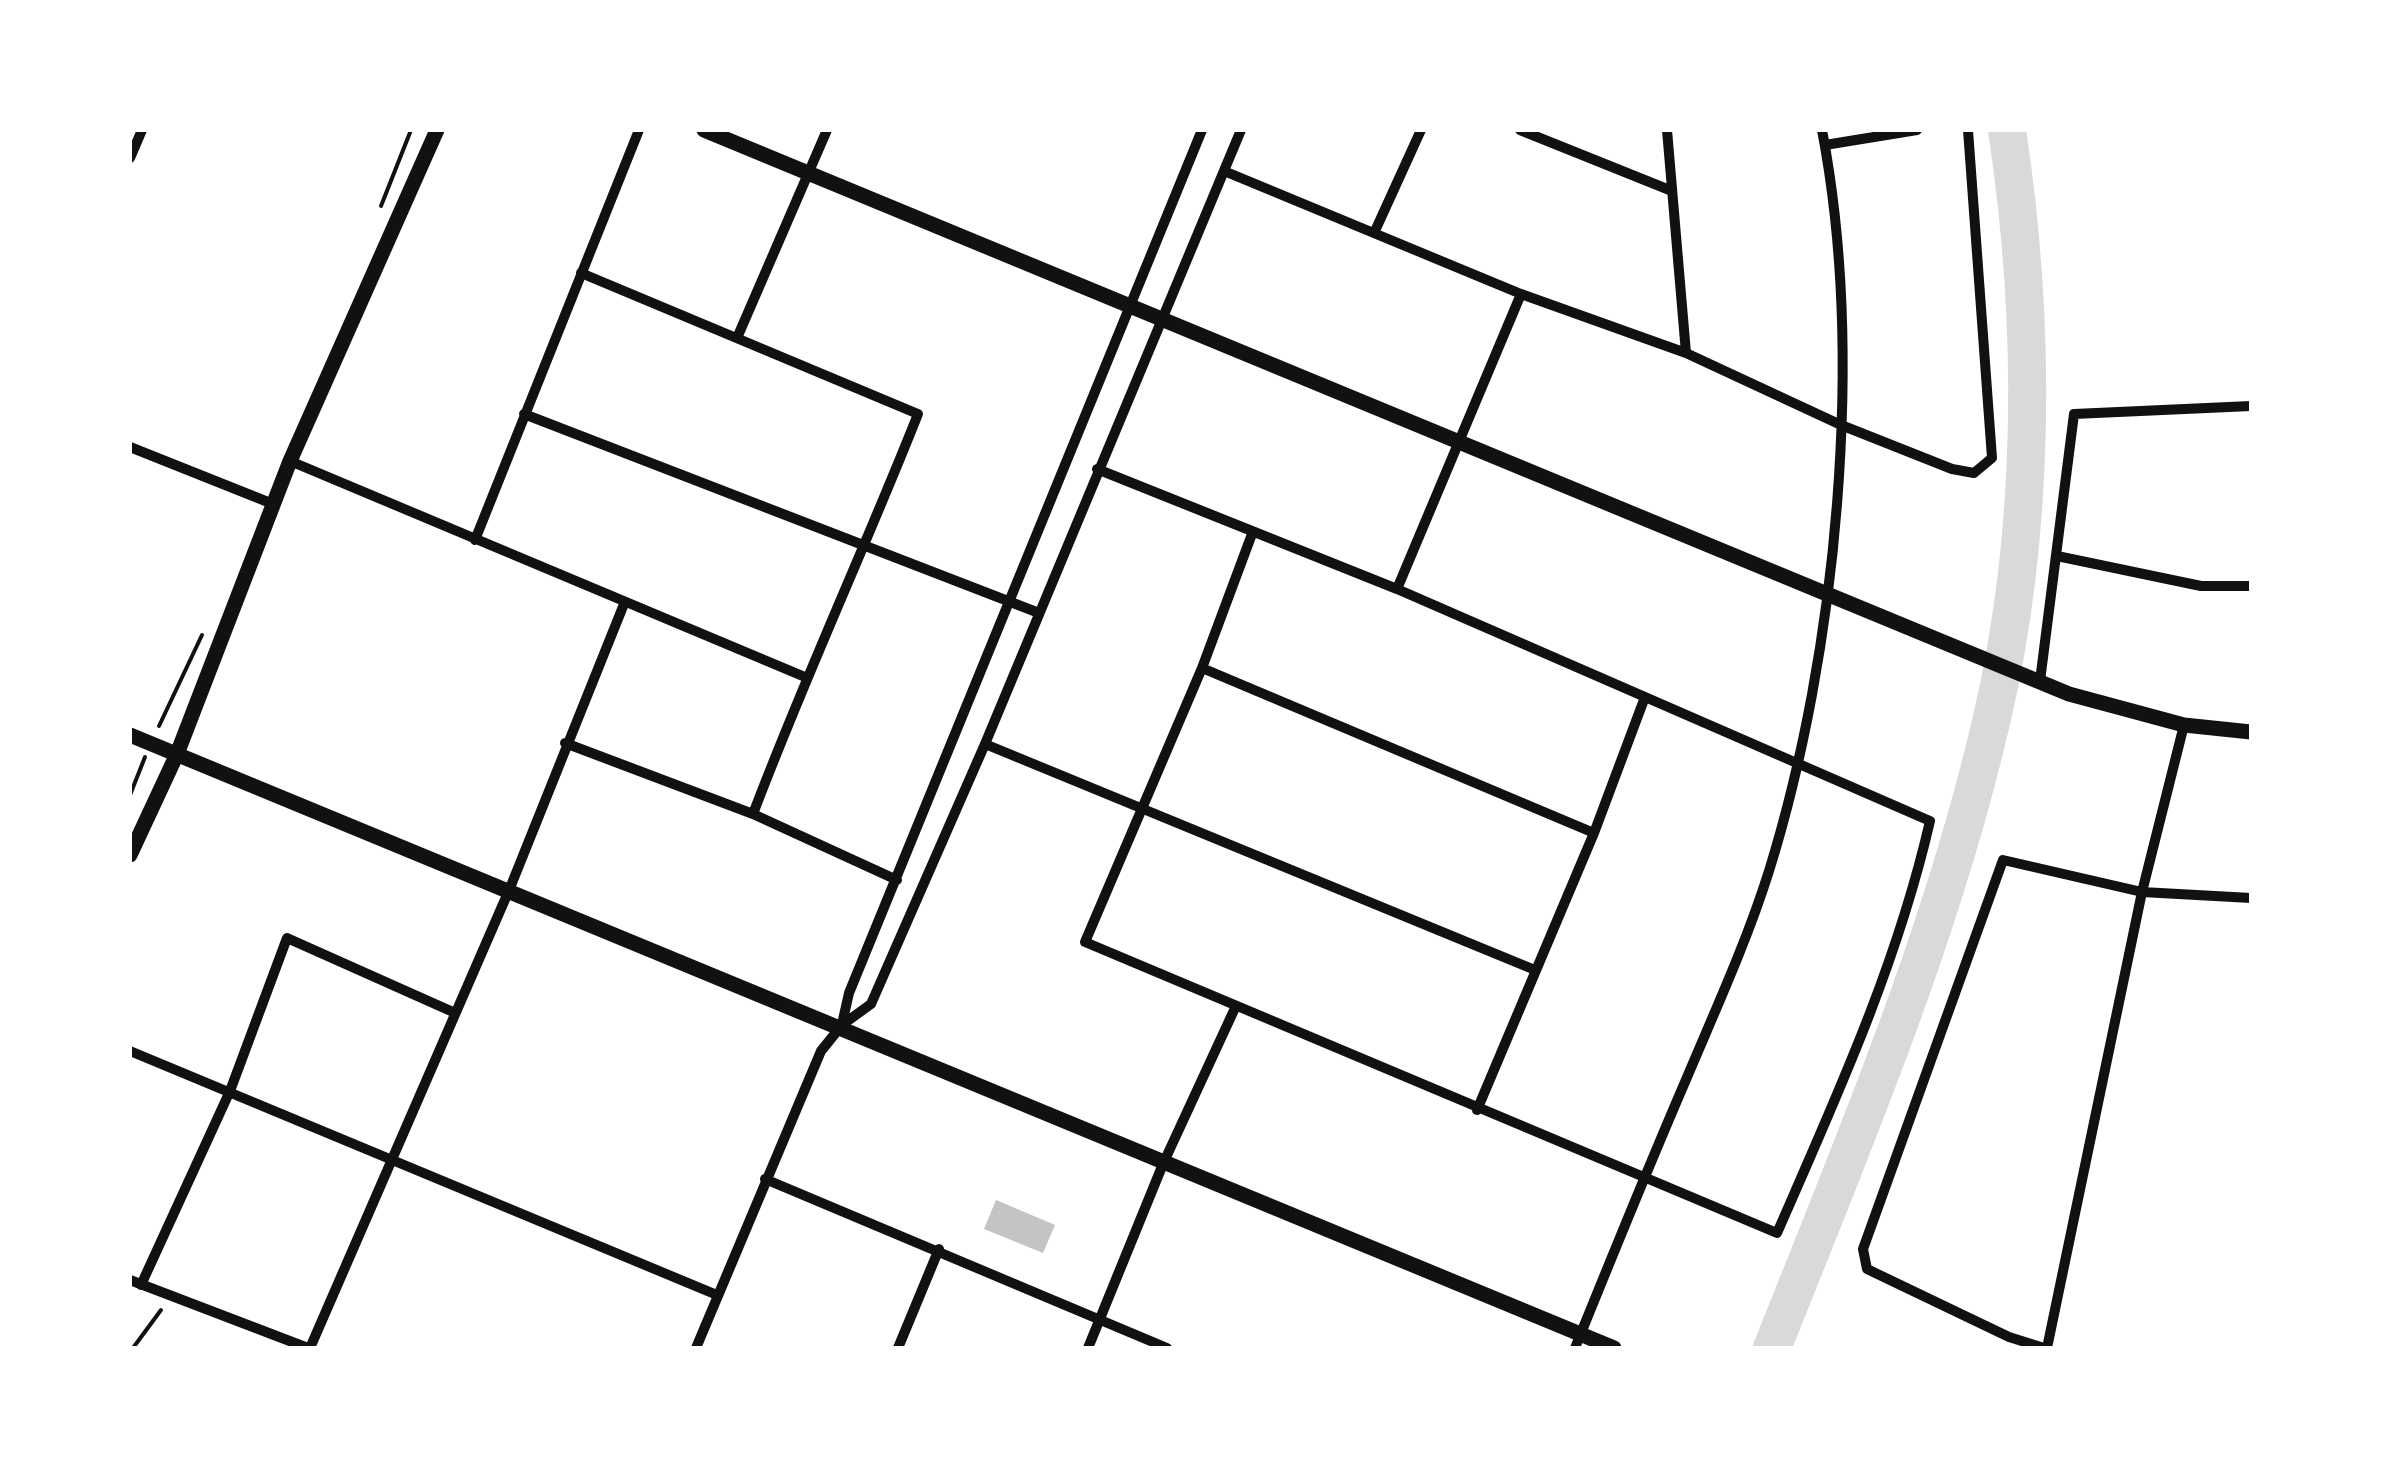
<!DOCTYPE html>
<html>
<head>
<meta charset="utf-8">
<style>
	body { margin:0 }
	#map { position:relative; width:2381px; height:1478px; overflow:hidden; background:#fff; font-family:Montserrat,sans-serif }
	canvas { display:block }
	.frame { position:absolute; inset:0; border:132px solid #fff; pointer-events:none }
</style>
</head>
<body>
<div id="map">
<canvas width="2381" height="1478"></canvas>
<div class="frame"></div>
</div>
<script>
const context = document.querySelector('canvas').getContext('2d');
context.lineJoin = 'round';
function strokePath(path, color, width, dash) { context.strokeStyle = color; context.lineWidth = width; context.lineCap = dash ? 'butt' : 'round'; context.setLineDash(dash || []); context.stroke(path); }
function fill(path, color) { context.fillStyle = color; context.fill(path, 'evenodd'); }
const river = new Path2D(`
	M1772 1348C1854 1142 1942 935 1992 718 2036 529 2036 322 2007 130`);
const building = new Path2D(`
	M996 1200 1055 1225 1043 1253 984 1229Z`);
const path = new Path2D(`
	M381 206 411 130
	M159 726 202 635
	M130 795 145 757
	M133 1348 161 1310`);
const minor = new Path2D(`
	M1520 130 1672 191
	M1667 130 1686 353
	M1825 145 1917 130
	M130 158 142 130
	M1224 171 1521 294 1686 353 1841 425 1952 469 1974 473 1992 458 1968 130
	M1375 231 1421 130
	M581 273 918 414C865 548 804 679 753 814
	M737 338 827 130
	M524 414 1039 613
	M130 447 273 504
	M290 461 805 677
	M1097 469 1397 589 1930 821C1897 965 1836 1098 1777 1233L1085 942 1202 668 1252 534
	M475 540 639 130
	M2057 556 2201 586H2251
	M1397 589 1521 294
	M1202 668 1594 833
	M2040 681 2074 414 2251 406
	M565 743 753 814 897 880
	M985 744 1535 970
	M842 1024 849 993 1202 130
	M130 1051 717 1295
	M1477 1110 1594 833 1645 697
	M765 1179 1167 1348
	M130 1280 308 1348
	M141 1285 230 1091 287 938 453 1012
	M310 1348 510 888 624 604
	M696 1348 821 1051 842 1025 871 1004 985 744 1241 130
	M898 1348 939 1249
	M1088 1348 1163 1164 1235 1008
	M1575 1348C1611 1259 1647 1170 1685 1082 1714 1013 1746 944 1769 871 1837 652 1865 355 1822 130
	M2044 1348 2009 1337 1867 1269 1863 1249 2003 860 2142 892 2251 898
	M2047 1348 2142 892 2184 725`);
const tertiary = new Path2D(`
	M704 130 2069 694 2184 725 2251 732
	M130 735C626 935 1119 1144 1614 1348
	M130 855 177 754 290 461 437 130`);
strokePath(river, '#d9d9d9', 38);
fill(building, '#c4c4c4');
strokePath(path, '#111', 4);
strokePath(minor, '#111', 10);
strokePath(tertiary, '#111', 15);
</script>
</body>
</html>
